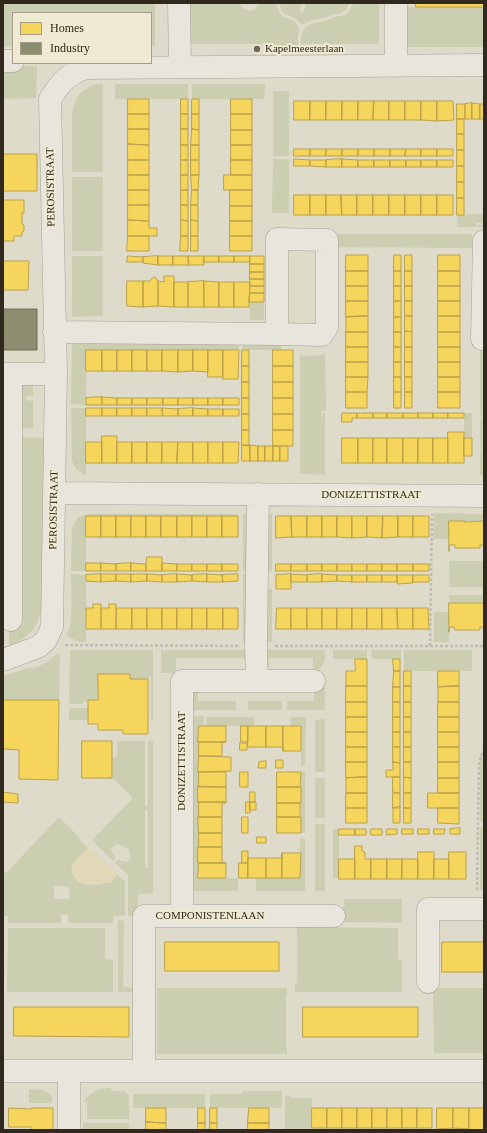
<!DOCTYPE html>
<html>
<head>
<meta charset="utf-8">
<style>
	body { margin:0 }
	#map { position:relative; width:487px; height:1133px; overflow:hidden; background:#dfdbcb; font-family:Georgia,serif }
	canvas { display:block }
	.frame { position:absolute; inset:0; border:4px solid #31291e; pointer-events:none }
	.legend { position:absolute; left:12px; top:12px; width:140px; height:52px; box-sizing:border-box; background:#f0ead2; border:1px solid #a49d8a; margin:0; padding:5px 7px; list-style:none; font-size:12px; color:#31291e }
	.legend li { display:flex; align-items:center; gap:8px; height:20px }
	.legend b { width:20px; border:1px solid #a49d8a }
</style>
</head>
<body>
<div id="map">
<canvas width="487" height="1133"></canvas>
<div class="frame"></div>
<ul class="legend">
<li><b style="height:11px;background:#f6d55c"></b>Homes</li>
<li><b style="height:11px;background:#8c8c6e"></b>Industry</li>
</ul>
</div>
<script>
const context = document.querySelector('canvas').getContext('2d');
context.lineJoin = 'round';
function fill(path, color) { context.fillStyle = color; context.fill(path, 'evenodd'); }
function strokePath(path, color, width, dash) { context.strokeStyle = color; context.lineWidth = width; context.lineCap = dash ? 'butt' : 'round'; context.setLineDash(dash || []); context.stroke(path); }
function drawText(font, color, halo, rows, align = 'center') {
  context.font = font + ' Georgia,serif'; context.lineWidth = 4; context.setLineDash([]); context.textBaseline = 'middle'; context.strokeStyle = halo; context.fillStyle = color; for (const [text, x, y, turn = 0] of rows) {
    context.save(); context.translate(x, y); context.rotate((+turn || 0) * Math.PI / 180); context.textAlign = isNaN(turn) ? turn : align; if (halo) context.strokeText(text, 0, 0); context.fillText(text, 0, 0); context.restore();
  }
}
const green = new Path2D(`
	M3 3H155V46H151V13H13V46H3Z
	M187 3H240C244 13 256 13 259 3H275L282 17 294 21 299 27 298 35V46H274L273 43H262V46H261V44H187Z
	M279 3H302L300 11 302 13 305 8V3H349L346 10 339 14H333L327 17 312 20 302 25 296 19 283 13Z
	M353 3H379V44H304V46H301C301 25 306 25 325 21 329 20 331 18 334 17 345 15 349 16 353 3Z
	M407 7H484V47H407Z
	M3 66H37L36 98 3 99Z
	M97 84H103V172H72C72 160 72 147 72 135 72 111 70 92 97 84Z
	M115 84H188V99H115Z
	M192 84H265L264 99H192Z
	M273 91H289V156H273Z
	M273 159H289V213H272Z
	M72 177H103V251H72Z
	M483 214V227H477V225H482V223H476V227H457V215Z
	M334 234H472V248L334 247Z
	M72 256H103V316L72 317Z
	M249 302H264V320H250Z
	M72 338H239V350H87L86 405 71 404Z
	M243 338H281V350H242Z
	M480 338H484V413H482L483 417H480Z
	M324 353H325L326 411H321L322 417 323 416V413H325V475L300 474V354H302V356L323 355Z
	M33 381V396H27L26 400 33 401V428L15 429 16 387Z
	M71 408H86V476L76 469 72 461Z
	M464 413H472V438H464Z
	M480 418H484V475H480V450H481V447L480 446Z
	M16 437 44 438 43 601C40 624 32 637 9 646Z
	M434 513 484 514V521H449V539H433Z
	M89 514H238V516H86V571H71L72 527 78 517Z
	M243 514H250V571H243Z
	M264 514H272V571H264Z
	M449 561H484V587H449Z
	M71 574 86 575V642H79L67 636C74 617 71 595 71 574Z
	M243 574 250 575V642H243Z
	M264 589H272V642H264Z
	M449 595H484V603H449Z
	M434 612H449V642H434Z
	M70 650H153V719H151V677H149L148 679H130L98 675V700L83 702V704H69Z
	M161 650H251V667L245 666V658H176V670L173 673H161Z
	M264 650H325V661L317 673 313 670V658H269V667H264Z
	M333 650H367V659H333Z
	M371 650H401V659H372Z
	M404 650H472V671H404Z
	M57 654H60L59 700H3V676L31 667 33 669 47 662Z
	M325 677V710H287V701H314V690L317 688Z
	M198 689V701H236V710H189L190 693Z
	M248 701H282V710H248Z
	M69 708H88V720H69Z
	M194 716H204V726H199L198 878H238V891H193Z
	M206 717H254V726H206Z
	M291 717H306L305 766H301V726H290Z
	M325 719V772H315V720Z
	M117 741H145V806H148V741H153V893L138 894V915L128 916V875L115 863 118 860 126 862 129 861 131 856 128 849 118 844 111 848 110 849 116 858 113 861 92 840 133 798 113 779 81 778H112V757H117ZM145 810H148V868H145Z
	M480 754H484V822H480Z
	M301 772H305V833H301Z
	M315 778H325V818H315Z
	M59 817 80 838 79 839 88 848C81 855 70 863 73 874L96 885 112 882 117 874 125 881V915L113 916V923H69L68 915H61V923H8V916H3V870L6 873ZM54 886 70 887 69 899H54Z
	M315 824H325V891H315Z
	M484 826V890H480V827Z
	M333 829H339V878H333Z
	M300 838 305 839V891H256V878H300Z
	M344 899H402V923L343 922Z
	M118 920 124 921 123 987 135 988 136 992H118Z
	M296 927 398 928V959L402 960V992H295V984L297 983V932Z
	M8 928H105V959L113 960V992H7Z
	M157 988H287V996H286V1048H287V1054H157Z
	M433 988H484V1053H434Z
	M111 1088V1091H125L126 1094H129V1119H87V1102H83C90 1092 99 1088 111 1088Z
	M29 1089C38 1089 47 1089 52 1097V1103H29Z
	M243 1091H282V1108H210V1094H242Z
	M133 1094H205V1108H133Z
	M285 1096H290L291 1098H312V1130H285Z
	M83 1123H129V1130H83Z`);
const sand = new Path2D(`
	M88 848 92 851 93 850 117 874 112 882C100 885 78 890 72 873 71 870 71 867 73 864 76 859 83 853 88 848Z`);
const homes = new Path2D(`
	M416 3H484V7H416Z
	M128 99H149V114H128Z
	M181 99H188V114H181Z
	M192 99H199V114H192Z
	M231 99H252V114H231Z
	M294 101H310V120H294Z
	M310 101H326V120H310Z
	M326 101H342V120H326Z
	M342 101H358V120H342Z
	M358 101H374L373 120H358Z
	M374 101H389V120H373Z
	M389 101H405V120H389Z
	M405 101H421V120H405Z
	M421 101H437V121L421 120Z
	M437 101H453L454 120 437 121Z
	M472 103 480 104V119H472Z
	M472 103V119H465V104Z
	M457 104H465V119H457Z
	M480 104H484V119H480Z
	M128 114H149V129H128Z
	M181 114H188V129H181Z
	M192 114H199V130L192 129Z
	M231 114H252V130H231Z
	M457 119H464V134H457Z
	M128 129H149V145L128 144Z
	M181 129H188V145H181Z
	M192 129 199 130V145H191Z
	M231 130H252V145H231Z
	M457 134H464V150H457Z
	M128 144 149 145V160H128Z
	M181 145H188V160H181Z
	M191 145H199V160H191Z
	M231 145H252V160H231Z
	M294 149H310V156H294Z
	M310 149H326V156H310Z
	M326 149H342V156H326Z
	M342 149H358V156H342Z
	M358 149H374V156H358Z
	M374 149H390V156H374Z
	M390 149H406L405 156H390Z
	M406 149H421V156H405Z
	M421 149H437V156H421Z
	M437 149H453V156H437Z
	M457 150H464V166H457Z
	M3 154H37V191H3Z
	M294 159 310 160V166H294Z
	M342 159 358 160V167H342Z
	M342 159V167H326V160Z
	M128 160H149V175H128Z
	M181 160H188V175H181Z
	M191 160H199V175H191Z
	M231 160H252V175H231Z
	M310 160H326V167L310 166Z
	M358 160H374V167H358Z
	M374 160H390V167H374Z
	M390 160H406V167H390Z
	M406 160H421V167H406Z
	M421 160H437V167H421Z
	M437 160H453V167H437Z
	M457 166H464V182H457Z
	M128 175H149V190H128Z
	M181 175H188V190H181Z
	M191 175H199L198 190H192Z
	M224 175H252V190H224Z
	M457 182H464V198H457Z
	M128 190H149V205H128Z
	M181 190H188V205H181Z
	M192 190H198V205H191Z
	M230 190H252V206H230Z
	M294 195H310V215H294Z
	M310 195H326V215H310Z
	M326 195H341L342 215H326Z
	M341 195H357V215H342Z
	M357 195H373V215H357Z
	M373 195H389V215H373Z
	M389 195H405V215H389Z
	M405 195H421V215H405Z
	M421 195H437V215H421Z
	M437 195H453V215H437Z
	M457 198H464V215H457Z
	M3 200H24V213H22V224L24 225V231L22 232V236H14V241H3Z
	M128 205H149V221L128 220Z
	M181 205H188V221L181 220Z
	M191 205H198V221L191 220Z
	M230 206H252V221H230Z
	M128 220 149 221V228H157V236H128Z
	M181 220 188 221V236H181Z
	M191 220 198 221V236H191Z
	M230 221H252V236H230Z
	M128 236H149V251H127Z
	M181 236H188V251H180Z
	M191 236H198V251H191Z
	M230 236H252V251H230Z
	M346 255H368V271H346Z
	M394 255H401V271H394Z
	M405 255H412V271H405Z
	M438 255H460V271H438Z
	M128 256 143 257V262H127Z
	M158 256H173V265H158Z
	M158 256V265L143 263V257Z
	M173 256H188L189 265H173Z
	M188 256H204V265H189Z
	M204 256H219V262H204Z
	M219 256H234V262H219Z
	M234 256H250V262H234Z
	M250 256H264V264H250Z
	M3 261H29L28 290H3Z
	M250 264H264V272H250Z
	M346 271H368V286H346Z
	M394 271H401V286H394Z
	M405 271H412V286H405Z
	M438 271H460V286H438Z
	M250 272H264V279H250Z
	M164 276H174V307L158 306V281L164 282Z
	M155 277 158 281V306L143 307V281H150L152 278Z
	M250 279H264V286H250Z
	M127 281H143V307L127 306Z
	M204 281 219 282V307H204Z
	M204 281V307H188V282Z
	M174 282H188V307H174Z
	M219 282H234V307H219Z
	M234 282H250L249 307H234Z
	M250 286H264V293H250Z
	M346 286H368V301H346Z
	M394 286H401V301H394Z
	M405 286H412V301H405Z
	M438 286H460V301H438Z
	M250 293H264V302H249Z
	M346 301H368V316L346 317Z
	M394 301H401V317H394Z
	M405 301H412V316H405Z
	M438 301H460V316H438Z
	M368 316V332H346V317Z
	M405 316H412V332L405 331Z
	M438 316H460V332H438Z
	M394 317H401V332H394Z
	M405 331 412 332V347H405Z
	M346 332H368V347H346Z
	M394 332H401V347H394Z
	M438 332H460V347H438Z
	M346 347H368V362H346Z
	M394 347H401V362H394Z
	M405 347H412V362H405Z
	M438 347H460V362H438Z
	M86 350H102V371H86Z
	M102 350H117V371H102Z
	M117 350H132V371H117Z
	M132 350H147V371H132Z
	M147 350H162V371H147Z
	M162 350H178V372L162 371Z
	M178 350H193V371L178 372Z
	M193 350H208V372L193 371Z
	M208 350H223V377H208Z
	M223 350H239L238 379H223Z
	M242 350H249V366H242Z
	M273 350H293V366H273Z
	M346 362H368V377H346Z
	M394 362H401V377H394Z
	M405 362H412V377H405Z
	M438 362H460V377H438Z
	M242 366H249V382H242Z
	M273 366H293V382H273Z
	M346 377H368L367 392H346Z
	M394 377H401V392H394Z
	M405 377H412V392H405Z
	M438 377H460V392H438Z
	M242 382H249V398H242Z
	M273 382H293V398H273Z
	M346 392H367V408H346Z
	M394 392H401V408H394Z
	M405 392H412V408H405Z
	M438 392H460V408H438Z
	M102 397V405H86V398Z
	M102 397 117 398V405H102Z
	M117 398H132V405H117Z
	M132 398H147V405H132Z
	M147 398H163V405H147Z
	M163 398H178V405H163Z
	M178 398H193V405H178Z
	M193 398H208V405H193Z
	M208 398H223V405H208Z
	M223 398H239V405H223Z
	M242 398H249V414H242Z
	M273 398H293V414H273Z
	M86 408H102V416H86Z
	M102 408H117V416H102Z
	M117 408H132V416H117Z
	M132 408H147V416H132Z
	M147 408H162L163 416H147Z
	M162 408 178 409V416H163Z
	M193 408 208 409V416H193Z
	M193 408V416H178V409Z
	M208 409H223V416H208Z
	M223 409H239V416H223Z
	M342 413H357V418H352V422H342Z
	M357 413H373V418H357Z
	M373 413H387V418H373Z
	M387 413H403V418H387Z
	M403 413H418V418H403Z
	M418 413H433V418H418Z
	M433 413H448V418H433Z
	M448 413H464V418H448Z
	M242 414H249V430H242Z
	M273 414H293V430H273Z
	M242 430H249V446L242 445Z
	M273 430H293V446H273Z
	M448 432H464V463H448Z
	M102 436H117V463H102Z
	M342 438H358V463H342Z
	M358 438H373V463H358Z
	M373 438H387V463H373Z
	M387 438H403V463H387Z
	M403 438H418V463H403Z
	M418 438H433V463H418Z
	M433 438H448V463H433Z
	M464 438H472V456H464Z
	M86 442H102V463H86Z
	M117 442H132V463H117Z
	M132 442H147V463H132Z
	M147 442H162V463H147Z
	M162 442H178L177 463H162Z
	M178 442H193V463H177Z
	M193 442H208V463H193Z
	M208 442H223V463H208Z
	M223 442H239L238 463H223Z
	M242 445H250V461H242Z
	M250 445 258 446V461H250Z
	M258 446H265V461H258Z
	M265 446H273V461H265Z
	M273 446H280V461H273Z
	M280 446H288V461H280Z
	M86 516H101V537H86Z
	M101 516H116V537H101Z
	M116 516H131V537H116Z
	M131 516H146V537H131Z
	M146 516H161V537H146Z
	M161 516H177V537H161Z
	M177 516H192V537H177Z
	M192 516H207V537H192Z
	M207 516H222V537H207Z
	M222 516H238V537H222Z
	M276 516H291L292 537 276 538Z
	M291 516H307V537H292Z
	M307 516H322V537H307Z
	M322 516H337V537H322Z
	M337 516H352V538L337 537Z
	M352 516H367V537L352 538Z
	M367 516H383L382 538 367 537Z
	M383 516H398V537L382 538Z
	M398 516H413V537H398Z
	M413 516H429V537H413Z
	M449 521H465L464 522 484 521V545H480V548H455V545H449V551Z
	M147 557H162V571H146Z
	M86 563H101V571H86Z
	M101 563 116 564V571H101Z
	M131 563 146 564V571H131Z
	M131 563V571H116V564Z
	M162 563 177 564V571H162Z
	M177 564H192V571H177Z
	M192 564H207V571H192Z
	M207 564H222V571H207Z
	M222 564H238V571H222Z
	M276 564H291V571H276Z
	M291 564H307V571H291Z
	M307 564H322V571H307Z
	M322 564H337V571H322Z
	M337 564H352V571H337Z
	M352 564H367V571H352Z
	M367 564H382V571H367Z
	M382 564H397V571H382Z
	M397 564H413V571H397Z
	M413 564H429V571H413Z
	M101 574H116V581L101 582Z
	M101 574V582L86 581V575Z
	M116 574H131V582L116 581Z
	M131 574H147V581L131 582Z
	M147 574 162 575V582L147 581Z
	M177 574V582H162V575Z
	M177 574 192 575V581L177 582Z
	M207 574 222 575 223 582H207Z
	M207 574V582L192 581V575Z
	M238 574V581L223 582 222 575Z
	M291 574 307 575V582H291Z
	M291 574V589H276V575Z
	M322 574V582H307V575Z
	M322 574 337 575V581L322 582Z
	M337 575H352V582L337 581Z
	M352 575H367V582H352Z
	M367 575H382V582H367Z
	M382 575H397V582H382Z
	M397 575H413V583L398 584Z
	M413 575H429V582H413Z
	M449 603H484V627H480V630H455L454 627H450L449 632Z
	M93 604H101V629H86V608H93Z
	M109 604H116V629H101V608H109Z
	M117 608H132V629H116Z
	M132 608H147V629H132Z
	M147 608H162V629H147Z
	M162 608H177V629H162Z
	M177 608H192V629H177Z
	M192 608H207V629H192Z
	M207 608H223V629H207Z
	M223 608H238V629H223Z
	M277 608H291V629H276Z
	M291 608H307V629H291Z
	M307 608H322V629H307Z
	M322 608H337V629H322Z
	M337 608H352V629H337Z
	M352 608H367V629H352Z
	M367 608H382V629H367Z
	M382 608H397L398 629H382Z
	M397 608H413V629H398Z
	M413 608H428L429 629H413Z
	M355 659H367V686H346V671H355Z
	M393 659H400V671H394Z
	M394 671H400V687H393Z
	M404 671H411V686H404Z
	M438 671H459V686L438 687Z
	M98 674H130V679H148V734H123V730H98V724H88V700H98Z
	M346 686H367V702H346Z
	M404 686H411V702H404Z
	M459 686V702H438V687Z
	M393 687H400V702H393Z
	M3 700H59L58 780 19 779V750L3 749Z
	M346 702H367V717H346Z
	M393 702H400V717H393Z
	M404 702H411V717H404Z
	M438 702H459V717H438Z
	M346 717H367V732H346Z
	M393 717H400V732H393Z
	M404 717H411V732H404Z
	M438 717H459V732H438Z
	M199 726H226V742H198Z
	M241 726H248V742H241Z
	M248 726H266V747H248Z
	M266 726H283V751V747H266Z
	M283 726H301V751H283Z
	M346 732H367V747H346Z
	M393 732H400V747H393Z
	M404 732H411V747H404Z
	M438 732H459V747H438Z
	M82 741H112V778H82Z
	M199 742H226H222V756H199Z
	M240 743H247V750H240Z
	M346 747H367V762H346Z
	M393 747H400V763L393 762Z
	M404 747H411V762H404Z
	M438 747H459V762H438Z
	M199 756 231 757V771L198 772Z
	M276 760H283V768H276Z
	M266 761V768H258L259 762Z
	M346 762H367V777L346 778Z
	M393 762 400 763V777H386V770H393Z
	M404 762H411V778L404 777Z
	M438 762H459V778H438Z
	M199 772H226V787H199Z
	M240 772H248V787H240Z
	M277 772H301L300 787H277Z
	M367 777V793H346V778Z
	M393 777H400V793L393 792Z
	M404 777 411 778V793H404Z
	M438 778H459V793H438Z
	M198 786 226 787V802H198Z
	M277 787H301V803H277Z
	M3 792 18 794V803L3 802Z
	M250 792H255V802H250Z
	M346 793H367V808H346Z
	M393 793H400V808H393Z
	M404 793H411V808H404Z
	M428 793H459V808H428Z
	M199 802H226V803H222V817H199Z
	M246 802H250V813H246Z
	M250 802H256V810H250Z
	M277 803H300V817H277Z
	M400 807V823H393V808Z
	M346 808H367V823H346Z
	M404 808H411V823H404Z
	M438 808H459V824L438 823Z
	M198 817H222V833H199Z
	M242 817H248V833H242Z
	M277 817H301V833H277Z
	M460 828V834H450V829Z
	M339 829H355V835H339Z
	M355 829H366V835H355Z
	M371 829H382V835H371Z
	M387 829H397V834L387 835Z
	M402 829H413V834H402Z
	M418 829H429V834H418Z
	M434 829H445L444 834H434Z
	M199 833H222V847H199Z
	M257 837H266V843H257Z
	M355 846H362V851L365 852V859H371V879H355Z
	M198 847H222V862L226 863H198Z
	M242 851H248V863H242Z
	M418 852H434V879H418Z
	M449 852H466V879H449Z
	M282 853H301L300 878H282Z
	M282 853V878H266V858H282Z
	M248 858H266V878H248Z
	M339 859H355V879H339Z
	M371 859H387V879H371Z
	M387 859H402V879H387Z
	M402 859H418V879H402Z
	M434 859H449V879H434Z
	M199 863H226V878H198Z
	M239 863H248V878H239Z
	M165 942H279V971H165Z
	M442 942H484V972H442Z
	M14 1007H129V1037L14 1036Z
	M303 1007H418V1037H303Z
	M9 1108 31 1109V1108H53V1130H31V1127H9Z
	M146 1108H166V1123L146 1122Z
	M198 1108H205V1123H198Z
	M210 1108H217V1123H210Z
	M249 1108H269V1123H248Z
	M312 1108H327V1128H312Z
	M327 1108H342V1128H327Z
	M342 1108H357V1128H342Z
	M357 1108H372V1128H357Z
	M372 1108H387V1128H372Z
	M387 1108H402V1128H387Z
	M402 1108H417V1128H402Z
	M417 1108H432V1128H417Z
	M437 1108H453V1128L437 1129Z
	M453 1108H469V1129L453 1128Z
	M469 1108H484V1130H469Z
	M146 1122 166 1123V1130H146Z
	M198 1123H205V1130H198Z
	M210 1123H217V1130H210Z
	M248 1123H269V1130H248Z`);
const industry = new Path2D(`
	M3 309H37V350H3Z`);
const path = new Path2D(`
	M65 645 238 646
	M275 646H484
	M430 646 432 514
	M477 890 479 762 484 749`);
const minor = new Path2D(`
	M179 3 180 67
	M396 3V66
	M3 61H13
	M277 239 327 240V327L322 335 277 334Z
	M484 241 482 339H484
	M54 332 277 334
	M3 374H56
	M54 493 484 496
	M11 620V374
	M3 660 38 647 46 640 52 627 56 374 50 99C61 82 66 76 85 68L484 65
	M257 681 256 646 258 494
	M182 916V681H314
	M428 982V909H484
	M144 1070V916H334
	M3 1071H484
	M69 1071V1130`);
const markers = [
	[257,49,4,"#6e675b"]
];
const poiNames = [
	["Kapelmeesterlaan",265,49]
];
const streetNames = [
	["PEROSISTRAAT",51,187,-91],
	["DONIZETTISTRAAT",371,495],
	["PEROSISTRAAT",54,510,-89],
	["DONIZETTISTRAAT",182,761,-90],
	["COMPONISTENLAAN",210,916]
];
fill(green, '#cbceb0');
fill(sand, '#e0d8b6');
fill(homes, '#f6d55c');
strokePath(homes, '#bba149', 1);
fill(industry, '#8c8c6e');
strokePath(industry, '#716e56', 1);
strokePath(minor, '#a4a094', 23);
strokePath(path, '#c0bcb3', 2.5, [3, 2]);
strokePath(minor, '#e8e5dc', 22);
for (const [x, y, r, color] of markers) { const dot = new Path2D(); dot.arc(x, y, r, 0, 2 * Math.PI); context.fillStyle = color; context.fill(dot); strokePath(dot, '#f0ead2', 1.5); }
drawText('11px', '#31291e', '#f0ead2', poiNames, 'left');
drawText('11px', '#31291e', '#f0ead2', streetNames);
</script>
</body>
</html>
